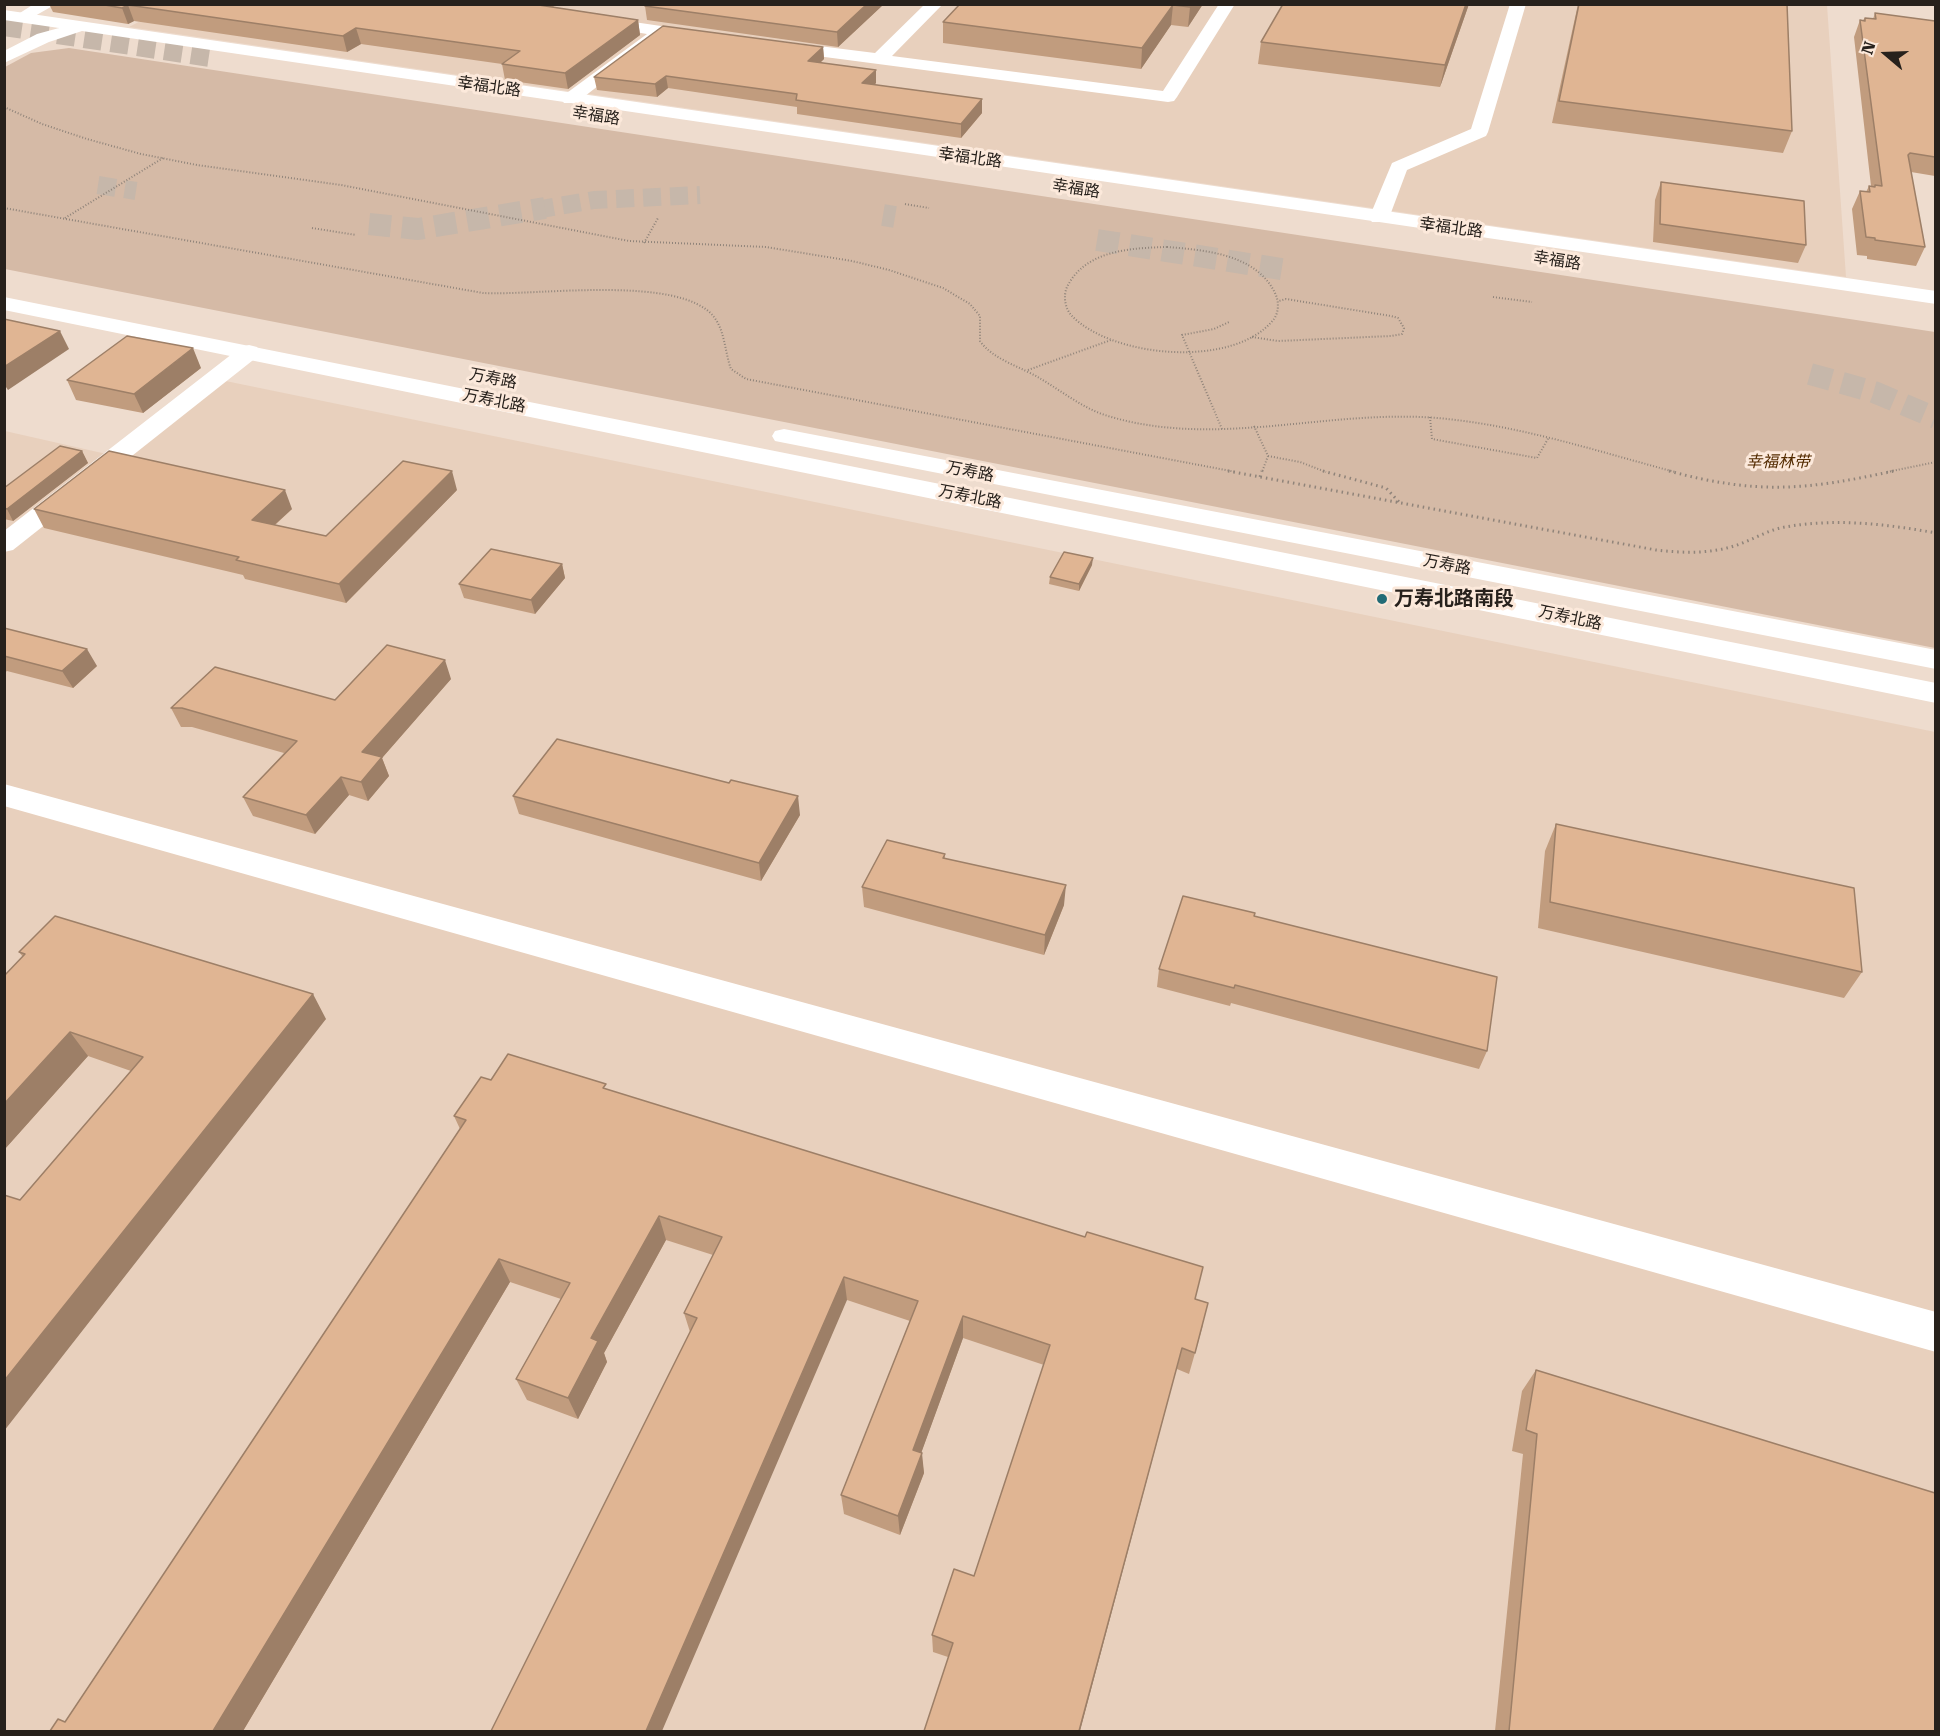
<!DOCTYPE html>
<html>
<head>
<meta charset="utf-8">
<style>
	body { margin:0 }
	#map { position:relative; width:1940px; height:1736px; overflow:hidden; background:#eedcce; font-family:"Roboto Serif",serif }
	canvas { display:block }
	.frame { position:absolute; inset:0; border:6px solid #27211c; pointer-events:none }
	.north { position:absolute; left:1856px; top:24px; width:60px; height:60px; -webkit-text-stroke:4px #fce9db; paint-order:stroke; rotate:289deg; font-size:16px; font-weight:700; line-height:24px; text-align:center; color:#27211c }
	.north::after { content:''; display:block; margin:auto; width:21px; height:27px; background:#27211c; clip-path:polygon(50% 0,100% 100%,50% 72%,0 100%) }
</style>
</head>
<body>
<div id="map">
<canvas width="1940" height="1736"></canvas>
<div class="frame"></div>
<div class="north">N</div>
</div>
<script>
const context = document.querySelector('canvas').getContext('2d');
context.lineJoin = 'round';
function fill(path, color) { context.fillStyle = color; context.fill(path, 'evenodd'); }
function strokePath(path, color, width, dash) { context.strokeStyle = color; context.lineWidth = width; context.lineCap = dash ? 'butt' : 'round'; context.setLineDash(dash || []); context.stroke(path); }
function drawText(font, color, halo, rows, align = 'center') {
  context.font = font + ' "Roboto Serif","Noto Sans SC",serif'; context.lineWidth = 6; context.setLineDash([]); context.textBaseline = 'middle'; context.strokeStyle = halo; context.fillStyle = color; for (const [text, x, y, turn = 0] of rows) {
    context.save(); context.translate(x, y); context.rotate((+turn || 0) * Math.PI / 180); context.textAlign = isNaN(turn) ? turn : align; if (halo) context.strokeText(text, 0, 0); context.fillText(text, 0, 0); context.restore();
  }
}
const built = new Path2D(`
	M173 4 1827 5 1846 277 129 27Z
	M211 378 1935 732V1731L5 1732V431L111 455Z`);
const green = new Path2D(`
	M69 48 1935 332V648L5 269V67L31 53Z`);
const minorTunnelFar1 = new Path2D(`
	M98 185 136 191
	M536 210 594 200 700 195`);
const minorTunnel = new Path2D(`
	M883 215 895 217
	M369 224 418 229 545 208
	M1097 240 1287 270
	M1810 374 1874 392 1936 418`);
const majorTunnel = new Path2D(`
	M4 27 217 59`);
const pathFar1 = new Path2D(`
	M4 107 42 124 87 139 141 154 197 165 341 185 629 241 766 247 852 261 889 270 943 288 970 304 980 316V341C993 360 1022 367 1041 379 1063 392 1084 409 1108 416 1216 449 1327 409 1437 418 1519 425 1596 451 1675 472
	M905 204 929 208
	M4 208 483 293C537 296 680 274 714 317 725 331 725 353 731 369L746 379 1236 472
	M65 218 163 158
	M312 228 356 235
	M644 243 658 218
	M1167 247C1205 250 1256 254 1275 293 1279 301 1279 312 1274 319 1235 369 1113 358 1072 316 1065 309 1063 296 1067 287 1085 250 1131 248 1167 247Z
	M1493 297 1532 302
	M1252 337 1278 341 1391 336 1402 334 1404 328 1398 318 1391 316 1286 299 1279 301
	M1028 370 1111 340
	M1430 417 1432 439 1537 458 1549 437
	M1254 426 1268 456 1262 472
	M1222 429 1182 335 1214 329 1229 322
	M1268 456 1300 462 1326 472
	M1887 472 1936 462`);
const path = new Path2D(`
	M1228 471 1656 550C1682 553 1709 554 1734 546 1751 541 1767 530 1785 527 1836 518 1886 524 1936 533
	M1323 471 1386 488 1400 503
	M1669 471C1758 495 1806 490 1894 471
	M1260 477 1262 471`);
const minor = new Path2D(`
	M34 4H56L26 21H14L12 18Z
	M925 4H943L892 56 1163 91 1219 4H1235L1177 97 1174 101 1168 102 779 51 771 46 779 41 875 53Z
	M1510 4H1526L1488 132 1486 136 1407 170 1389 218 1386 222H1372L1369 218 1392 163 1471 129Z
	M593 16 661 26 669 31 576 103H564L561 99 564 95 647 34 587 24 585 21Z
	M249 345 257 347 260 352 257 357 13 550 4 552V531L241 347Z
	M4 784 1936 1312V1352L4 806Z`);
const major = new Path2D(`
	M4 10 1936 291V304L82 31 49 42 4 63V51L37 34 59 28 4 20Z
	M4 297 1936 683V703L4 310Z
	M784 429 1936 650V669L775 441 772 436 775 431Z`);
const wall = new Path2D(`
	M49 4H557L553 7 638 20 640 35 568 89 505 80 502 64 361 44 347 52 134 21 128 24 53 12Z
	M884 4 838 47 647 20 645 6Z
	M960 4H1203L1188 27 1171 25 1141 69 943 43V22Z
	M1469 4 1440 87 1258 64 1261 42Z
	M1578 4H1787L1792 131 1783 153 1552 123Z
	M1875 13 1935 21V176L1911 172 1925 247 1916 266 1867 259V256L1857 255 1852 209 1860 191 1866 192 1869 186H1871L1854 37 1860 20H1863L1865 18 1873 19Z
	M823 47 824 59 821 62 876 83 874 85 982 99V113L961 138 797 114V107L668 88 657 97 597 90 594 77Z
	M1661 182 1806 245 1798 263 1653 242 1655 200Z
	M201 368 143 413 76 400 67 380Z
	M82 451 88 463 13 521 4 519V488Z
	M457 490 346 603 245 579 243 575 44 528 34 509H292L275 525 326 536Z
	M562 564 565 578 535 614 464 598 459 584Z
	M1092 565 1079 591 1049 584 1050 577Z
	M4 628 97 666 73 688 7 671 4 673Z
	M451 679 382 758 389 776 368 801 349 795 315 834 253 816 243 797 284 753 192 727H181L171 708 335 700Z
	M729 783 800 815 761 881 519 814 513 796Z
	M1556 824 1862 972 1844 998 1538 928 1545 851Z
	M945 854V858L1064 905 1044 955 864 907 862 887Z
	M1254 916 1487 1051 1479 1069 1231 1003 1230 1006 1157 987 1159 969Z
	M19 952 326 1019 20 1200 131 1071 88 1056 4 1150V976L23 957Z
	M491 1080 607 1089 1195 1299 1203 1325 1189 1374 1177 1369 948 1657 933 1652 932 1635 974 1576 1044 1365 963 1338 921 1453 924 1473 900 1535 844 1514 841 1495 910 1321 847 1300 690 1332 684 1313 713 1255 666 1240 604 1353 607 1362 578 1419 527 1400 516 1379 561 1299 510 1282 243 1731H50L65 1722 460 1129 454 1116Z
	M1536 1370 1935 1731H1495L1523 1454 1512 1451 1522 1391Z`);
const shadedWall = new Path2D(`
	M867 4H884L838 47 837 32Z
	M1191 4H1203L1188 27 1190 7Z
	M1466 4H1469L1440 87 1445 65Z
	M128 5 134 21 128 24 122 8Z
	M1173 5 1171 25 1141 69 1142 48Z
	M638 20 640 35 568 89 565 73Z
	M356 28 361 44 347 52 343 36Z
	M823 47 824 59 809 73 808 61Z
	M876 70V83L863 96 862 83Z
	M666 76 668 88 657 97 655 84Z
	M982 99V113L961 138V124Z
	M60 331 69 349 8 390 4 384V367Z
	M193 348 201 368 143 413 134 394Z
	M82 451 88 463 13 521 7 509Z
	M452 471 457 490 346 603 339 584Z
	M285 490 292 509 260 538 252 520Z
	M1093 558 1092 565 1079 591V584Z
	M562 564 565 578 535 614 531 600Z
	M87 649 97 666 73 688 62 671Z
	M445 660 451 679 382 758 389 776 368 801 361 782 362 752Z
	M341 777 349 795 315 834 306 815Z
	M798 796 800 815 761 881 759 863Z
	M1066 885 1064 905 1044 955 1045 935Z
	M313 994 326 1019 4 1431V1381Z
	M70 1032 88 1056 4 1150V1104Z
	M659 1216 666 1240 604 1353 607 1362 578 1419 568 1398 591 1338Z
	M499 1259 510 1282 243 1731H213Z
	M844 1277 847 1300 662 1731H646Z
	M963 1316V1338L915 1470 913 1450Z
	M1182 1348 1080 1731H1079Z
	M922 1453 924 1473 900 1535 898 1516Z`);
const building = new Path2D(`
	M99 4H532L638 20 565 73 502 64 520 51 356 28 343 36 128 5 122 8Z
	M647 4H867L837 32 645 6Z
	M960 4H1191L1190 7 1173 5 1142 48 943 22Z
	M1283 4H1466L1445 65 1261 42Z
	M1579 4H1787L1792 131 1559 101Z
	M1875 13 1935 21V157L1910 153 1908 155 1925 247 1875 240V238L1866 237 1860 191 1870 192 1869 186 1875 187V185L1882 186 1860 20 1865 21V18L1876 19Z
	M663 26 823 47 808 61 876 70 862 83 982 99 961 124 796 100 797 94 666 76 655 84 594 77Z
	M1661 182 1804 201 1806 245 1660 224Z
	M4 319 60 331 4 367Z
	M127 336 193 348 134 394 67 380Z
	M60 446 82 451 7 509 4 508V488Z
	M109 451 285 490 252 520 326 536 403 461 452 471 339 584 236 560 239 557 34 509Z
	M491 549 562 564 531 600 459 584Z
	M1064 552 1093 558 1079 584 1050 577Z
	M4 628 87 649 62 671 4 656Z
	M387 645 445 660 362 752 382 757 361 782 341 777 306 815 243 797 297 741 182 708H171L215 667 335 700Z
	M557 739 729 783 731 780 798 796 759 863 513 796Z
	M1556 824 1854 888 1862 972 1550 902Z
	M887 840 945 854 943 858 1066 885 1045 935 862 887Z
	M1183 896 1255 913 1254 916 1497 977 1487 1051 1235 985 1234 988 1159 969Z
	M55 916 313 994 4 1381V1195L20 1200 143 1057 70 1032 4 1104V976L25 954 19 952Z
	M508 1054 606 1084 603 1088 1085 1237 1087 1232 1203 1267 1195 1299 1208 1303 1195 1353 1182 1348 1079 1731H924L953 1643 932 1635 954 1569 974 1576 1050 1345 963 1316 913 1450 922 1453 898 1516 841 1495 918 1301 844 1277 646 1731H491L697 1318 684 1313 722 1237 659 1216 591 1338 598 1341 568 1398 516 1379 570 1283 499 1259 213 1731H50L58 1719 65 1722 466 1120 454 1116 481 1077 491 1080Z
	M1536 1370 1935 1493V1731H1509L1537 1434 1526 1430Z`);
const markers = [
	[1382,599,6,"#226b76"]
];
const farStreetnames = [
	["幸福北路",489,87,8],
	["幸福路",596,116,9],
	["幸福北路",970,158,8],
	["幸福路",1076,189,9],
	["幸福北路",1451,228,8],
	["幸福路",1557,261,9],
	["万寿路",493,379,11],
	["万寿北路",494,401,11],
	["万寿路",970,472,11],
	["万寿北路",970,497,11],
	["万寿路",1447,565,11],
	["万寿北路",1570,618,12]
];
const farParknames = [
	["幸福林带",1778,462]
];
const poiNames = [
	["万寿北路南段",1394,599]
];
fill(built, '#e8d0bd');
fill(green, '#d5baa6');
strokePath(minorTunnelFar1, '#c6b7aa', 18, [18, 9]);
strokePath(minorTunnel, '#c6b7aa', 22, [22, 11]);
strokePath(majorTunnel, '#c6b7aa', 18, [18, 9]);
strokePath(pathFar1, '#90847a', 2, [1, 2]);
strokePath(path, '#90847a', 3, [1.5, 4]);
fill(minor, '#fff');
fill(major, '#fff');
fill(wall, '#c19c7e');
fill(shadedWall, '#9d7f67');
fill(building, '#e0b593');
strokePath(building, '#9d7f67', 1.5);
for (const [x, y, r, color] of markers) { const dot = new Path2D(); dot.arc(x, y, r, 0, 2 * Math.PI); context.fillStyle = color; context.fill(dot); strokePath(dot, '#fce9db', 2); }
drawText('16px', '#27211c', '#fce9db', farStreetnames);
drawText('italic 16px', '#532b00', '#fce9db', farParknames);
drawText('bold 20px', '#27211c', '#fce9db', poiNames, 'left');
</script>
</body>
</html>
